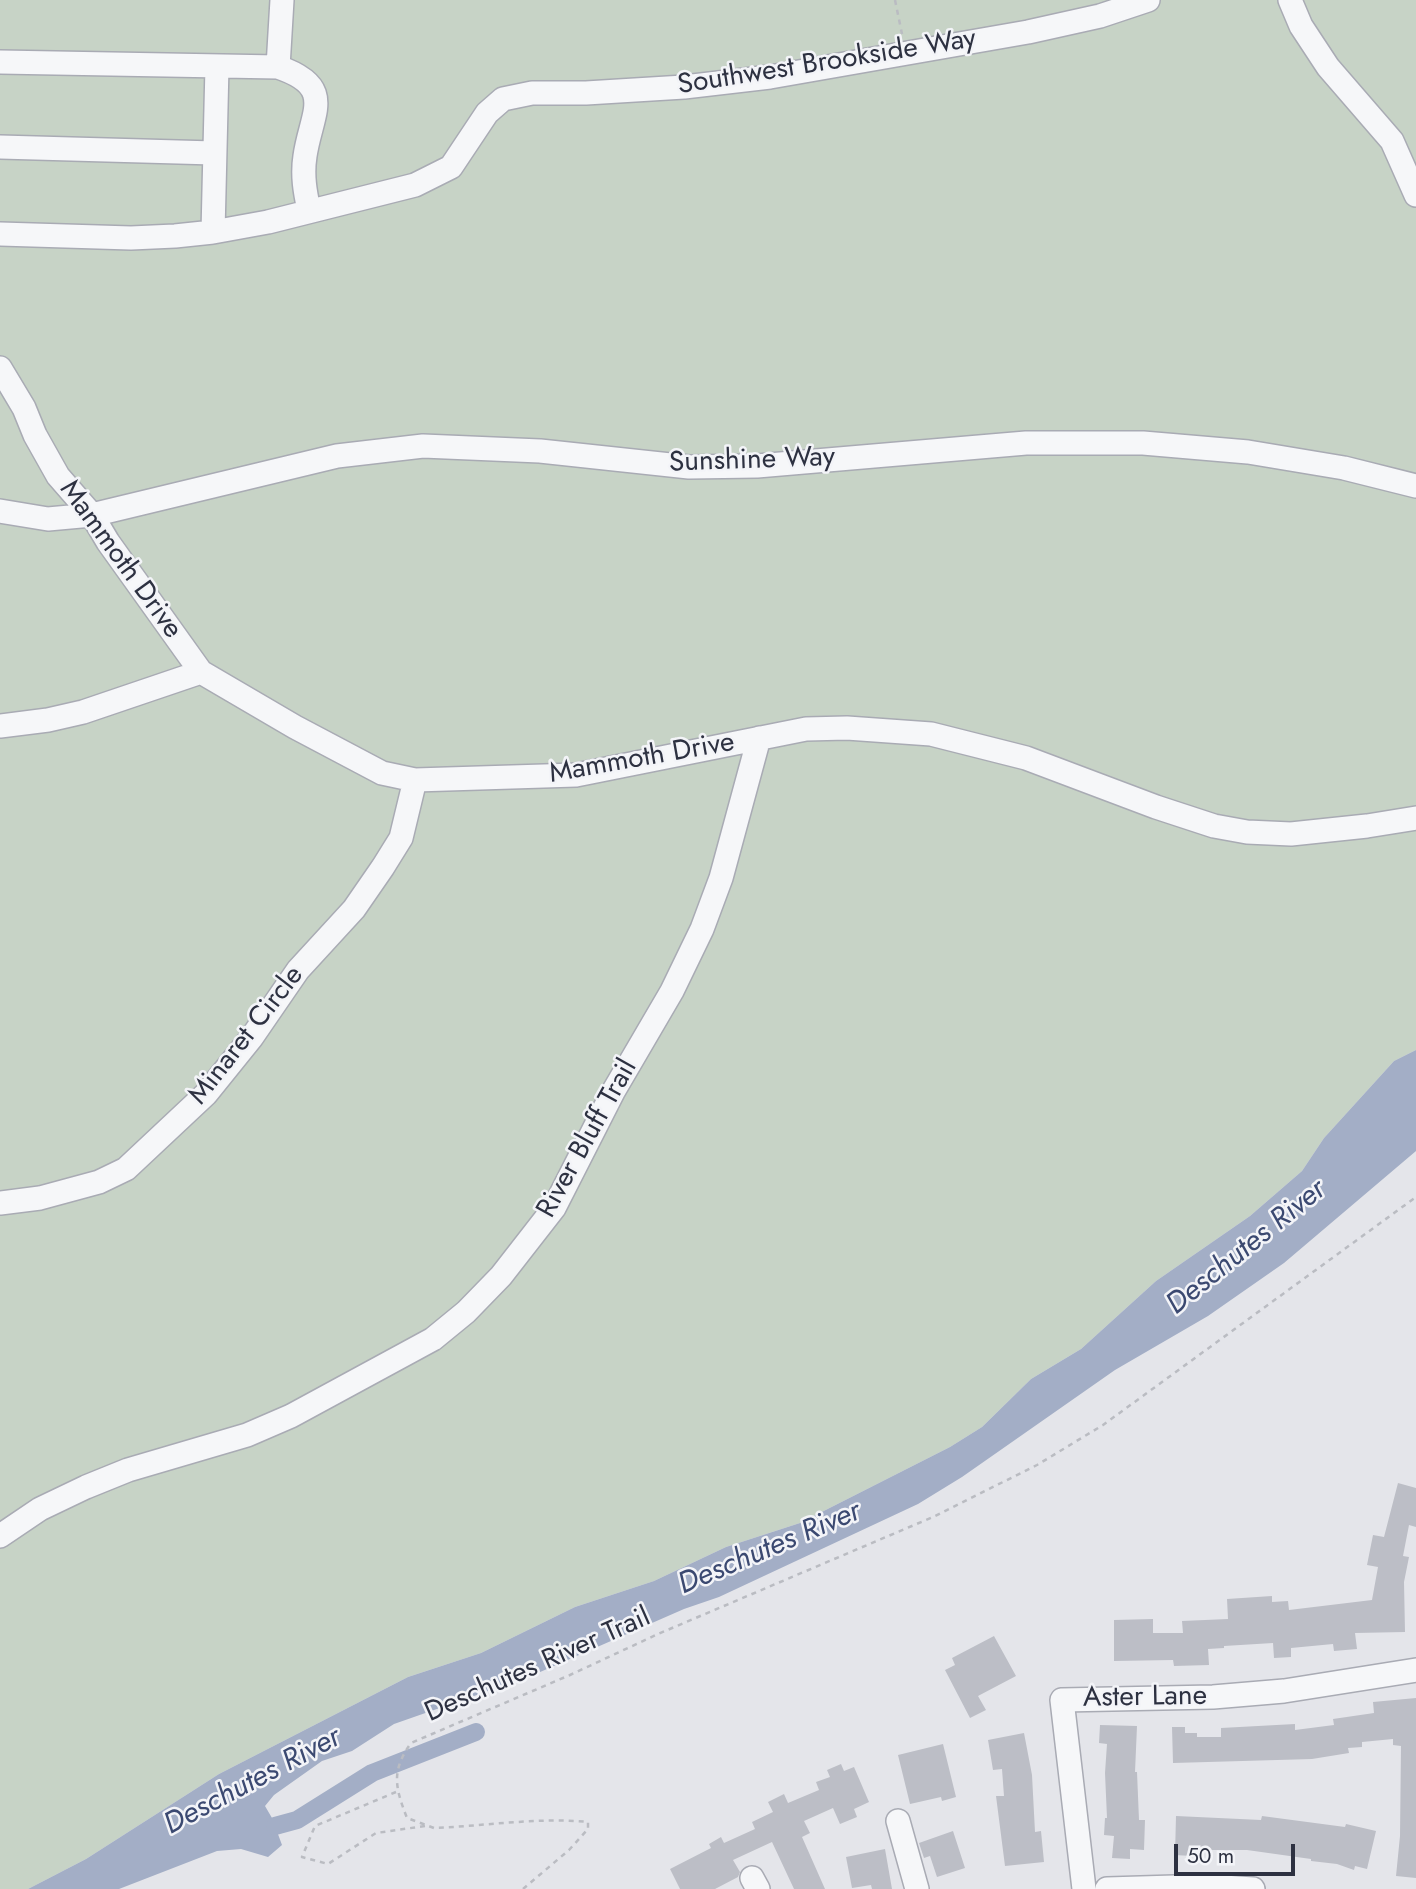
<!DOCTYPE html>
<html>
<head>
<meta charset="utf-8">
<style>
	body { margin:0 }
	#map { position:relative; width:1416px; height:1889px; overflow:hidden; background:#e4e5ea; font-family:Jost,sans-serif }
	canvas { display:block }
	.scale { position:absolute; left:1174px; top:1844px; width:121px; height:32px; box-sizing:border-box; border:4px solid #2d3141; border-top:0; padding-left:9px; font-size:21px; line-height:24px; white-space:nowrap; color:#2d3141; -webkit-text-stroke:5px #f3f4f8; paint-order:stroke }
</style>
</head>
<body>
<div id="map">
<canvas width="1416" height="1889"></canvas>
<div class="scale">50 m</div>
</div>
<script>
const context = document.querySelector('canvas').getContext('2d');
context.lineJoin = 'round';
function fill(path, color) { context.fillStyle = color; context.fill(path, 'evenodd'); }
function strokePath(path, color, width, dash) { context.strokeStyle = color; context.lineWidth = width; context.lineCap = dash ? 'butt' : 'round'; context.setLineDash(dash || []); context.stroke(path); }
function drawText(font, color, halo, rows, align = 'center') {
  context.font = font + ' Jost,sans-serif'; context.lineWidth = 5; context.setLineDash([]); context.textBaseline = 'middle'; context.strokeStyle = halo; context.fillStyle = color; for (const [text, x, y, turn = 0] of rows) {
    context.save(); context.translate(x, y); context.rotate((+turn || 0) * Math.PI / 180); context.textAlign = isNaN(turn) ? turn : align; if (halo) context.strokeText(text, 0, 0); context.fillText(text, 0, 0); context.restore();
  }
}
const green = new Path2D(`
	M0 0H1416V1050L1394 1061 1324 1138 1302 1171 1250 1216 1156 1281 1081 1349 1031 1379 982 1427 950 1447 800 1523 726 1547 654 1581 575 1607 481 1653 408 1677 219 1774 86 1859 28 1889H0Z`);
const water = new Path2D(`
	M1416 1050V1151L1284 1263 1208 1316 1115 1370 962 1477 918 1504 719 1597 684 1609 531 1676 394 1724 352 1751 322 1761 274 1795 265 1806 272 1818 282 1845 268 1857 241 1849 217 1851 119 1889H28L86 1859 219 1774 408 1677 481 1653 575 1607 654 1581 726 1547 800 1523 950 1447 982 1427 1031 1379 1081 1349 1156 1281 1250 1216 1302 1171 1324 1138 1394 1061Z`);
const canal = new Path2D(`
	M275 1826 297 1820 372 1773 476 1732`);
const building = new Path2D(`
	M1398 1483 1416 1488V1527L1409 1525 1403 1556 1409 1557 1404 1582 1405 1632 1355 1633 1357 1649 1334 1651 1333 1644 1291 1648V1657L1274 1658 1273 1643 1224 1646V1648L1208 1649 1209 1665 1174 1666 1173 1660 1114 1661V1620L1153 1619V1633H1183L1182 1621 1228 1619 1227 1599 1272 1596V1602L1288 1601 1289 1610 1372 1600 1378 1567 1367 1565 1373 1535 1384 1537Z
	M994 1636 1016 1676 978 1696 986 1710 970 1718 945 1670 955 1665 952 1658Z
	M1416 1698V1878L1396 1876 1400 1836 1401 1746 1393 1745V1739L1362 1742V1747L1348 1748 1349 1753 1312 1759 1173 1763 1172 1727H1185V1733H1197V1737H1221V1728L1295 1724V1730L1334 1725 1333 1719 1374 1713 1373 1702Z
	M1100 1725 1137 1726 1135 1772H1137L1139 1820H1145L1144 1850 1130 1849V1859L1112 1858 1114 1836 1104 1835 1105 1818H1107L1105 1773 1107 1744 1099 1743Z
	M1024 1733 1032 1775 1035 1832 1041 1831 1044 1862 1005 1866 996 1796H1004L1002 1769 993 1770 988 1740Z
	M943 1744 956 1797 942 1801 941 1797 910 1804 898 1755Z
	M841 1764 844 1771 854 1767 869 1802 854 1809 857 1817 840 1824 833 1808 804 1821 810 1833 802 1837 825 1889H794L772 1842 733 1860 740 1872 738 1877 715 1889H680L670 1869 711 1848 709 1844 721 1837 724 1843 755 1829 752 1822 773 1812 768 1802 784 1794 788 1803 819 1790 816 1782 830 1777 827 1770Z
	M1176 1816 1261 1820 1262 1816 1345 1827 1346 1824 1376 1831 1367 1869 1355 1866 1354 1870 1337 1864 1311 1861V1859L1247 1850H1192V1856L1175 1855Z
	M953 1831 965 1868 937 1877 930 1856 924 1858 919 1843Z
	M885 1849 892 1889H872L871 1885 852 1888 846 1857Z`);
const path = new Path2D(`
	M895 0 902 34
	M396 1792 315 1826 302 1857 328 1864 376 1833 425 1826
	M523 1889 569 1850 588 1829V1822C539 1817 485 1826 434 1828L407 1818C395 1787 391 1771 411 1743L570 1675 658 1634 933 1517 1037 1465 1103 1425 1416 1197`);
const minor = new Path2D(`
	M1290 0 1301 26 1328 67 1392 141 1416 195
	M0 62 278 67C337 87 311 113 305 156 302 175 305 192 309 210
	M278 67 282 0
	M0 147 214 153
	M213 232 217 66
	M0 234 131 238 175 236 213 232 268 222 415 185 451 167 487 113 503 99 532 93H586L684 87 770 77 1028 32 1100 16 1148 0
	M0 368 24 408 35 435 58 476 92 515 108 542 201 672 295 727 382 773 415 780 576 775 806 729 847 728 931 734 1026 758 1156 807 1214 826 1247 832 1291 834 1367 826 1416 818
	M0 511 48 519 92 515 337 456 423 446 540 451 689 467 757 466 1026 443H1143L1248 452 1344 468 1416 486
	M0 726 48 720 83 712 201 672
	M0 1203 40 1198 99 1182 126 1169 206 1094 252 1037 298 970 354 909 383 867 401 838 415 780
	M0 1536 40 1509 86 1487 128 1470 247 1435 291 1416 433 1339 466 1312 501 1276 554 1208 613 1092 672 991 702 929 721 878 759 738
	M898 1821 917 1889
	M752 1878 758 1889
	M1084 1889 1062 1700 1213 1697 1284 1691 1416 1670
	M1107 1889 1208 1886 1253 1889`);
const streetNames = [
	["Southwest Brookside Way",827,63,-9],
	["Sunshine Way",752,461,-2],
	["Mammoth Drive",120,560,54],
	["Mammoth Drive",642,759,-10],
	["Minaret Circle",247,1036,-52],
	["River Bluff Trail",588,1139,-61],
	["Deschutes River Trail",538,1666,-24],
	["Aster Lane",1145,1698,-1]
];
const waterNames = [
	["Deschutes River",1247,1248,-39],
	["Deschutes River",770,1549,-23],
	["Deschutes River",253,1782,-28]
];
fill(green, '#c7d3c6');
fill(water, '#a3aec6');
strokePath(canal, '#a3aec6', 18);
fill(building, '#bcbec6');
strokePath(minor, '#a9abb4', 26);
strokePath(path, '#babcc2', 2.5, [5, 5]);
strokePath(minor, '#f6f7f9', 23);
drawText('28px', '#2d3141', '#f3f4f8', streetNames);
drawText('italic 30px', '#3b4971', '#f3f4f8', waterNames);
</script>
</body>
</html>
